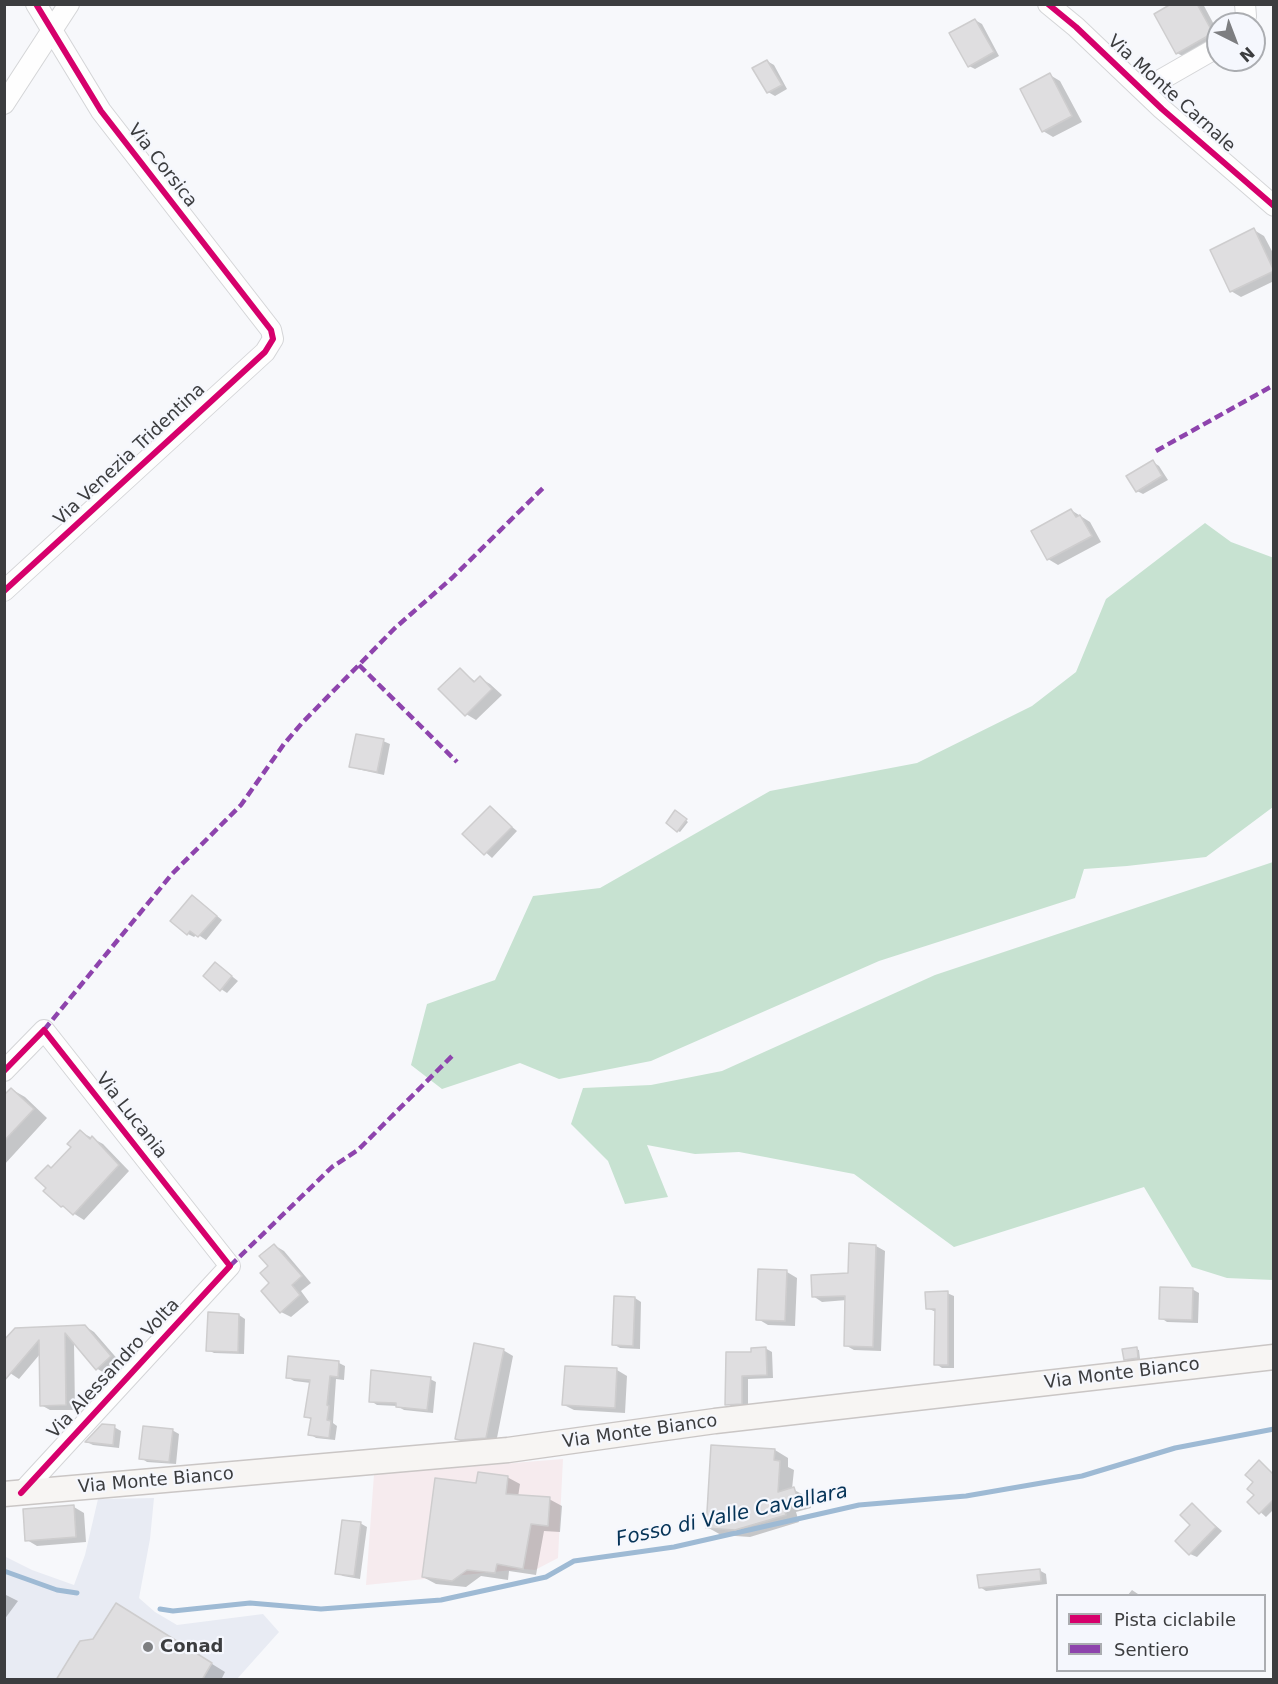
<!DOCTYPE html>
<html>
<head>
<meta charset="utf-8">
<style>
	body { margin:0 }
	#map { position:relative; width:1278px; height:1684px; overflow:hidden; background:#f7f8fb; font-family:"DejaVu Sans",sans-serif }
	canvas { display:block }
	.frame { position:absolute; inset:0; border:6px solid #3c3d3f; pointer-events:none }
	.legend { position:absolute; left:1056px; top:1594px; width:210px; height:78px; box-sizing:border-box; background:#f5f7fd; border:2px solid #abadb1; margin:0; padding:8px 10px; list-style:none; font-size:18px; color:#3c3d3f }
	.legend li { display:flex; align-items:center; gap:12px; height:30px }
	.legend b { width:30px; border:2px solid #abadb1 }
	.north { position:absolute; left:1206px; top:12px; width:60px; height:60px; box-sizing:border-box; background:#f5f7fd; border:2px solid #abadb1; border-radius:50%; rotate:138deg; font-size:16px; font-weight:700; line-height:24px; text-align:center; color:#3c3d3f }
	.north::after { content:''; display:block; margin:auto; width:21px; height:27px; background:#7d7e81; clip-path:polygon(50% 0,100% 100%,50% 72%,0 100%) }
</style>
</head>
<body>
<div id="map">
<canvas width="1278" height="1684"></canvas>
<div class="frame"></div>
<ul class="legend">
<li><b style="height:8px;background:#d6006c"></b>Pista ciclabile</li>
<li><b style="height:8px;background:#8e44ad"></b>Sentiero</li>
</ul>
<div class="north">N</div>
</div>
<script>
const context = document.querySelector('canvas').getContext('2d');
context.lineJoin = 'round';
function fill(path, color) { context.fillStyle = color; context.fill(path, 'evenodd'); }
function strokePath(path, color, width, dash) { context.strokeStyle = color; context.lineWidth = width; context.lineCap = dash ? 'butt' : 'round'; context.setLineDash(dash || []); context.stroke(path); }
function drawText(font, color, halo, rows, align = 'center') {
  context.font = font + ' "DejaVu Sans",sans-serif'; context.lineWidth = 4.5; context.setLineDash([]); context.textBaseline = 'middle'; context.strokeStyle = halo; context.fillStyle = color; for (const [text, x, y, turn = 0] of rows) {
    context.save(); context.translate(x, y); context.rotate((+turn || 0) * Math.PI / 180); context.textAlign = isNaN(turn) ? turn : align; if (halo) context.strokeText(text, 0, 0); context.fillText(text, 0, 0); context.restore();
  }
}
const built = new Path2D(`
	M154 1498 150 1539 139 1598 155 1612 177 1625 263 1614 279 1632 237 1679H5L4 1556 32 1570 74 1585 85 1555 98 1499Z`);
const industrial = new Path2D(`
	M563 1459 558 1558 535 1570 523 1569 366 1585 374 1474Z`);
const forest = new Path2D(`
	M1205 523 1231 542 1274 558 1273 807 1206 857 1127 866 1084 869 1075 898 879 961 651 1061 559 1079 520 1063 442 1089 411 1065 427 1004 495 980 533 896 600 888 770 791 917 763 1032 706 1076 672 1106 599Z
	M1273 862V1280L1227 1278 1192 1267 1144 1187 954 1247 854 1174 739 1152 695 1154 647 1145 668 1197 625 1204 608 1161 571 1124 583 1088 651 1085 722 1071 935 975Z`);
const shadow = new Path2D(`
	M1174 4H1203L1218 32V42L1188 59 1177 53Z
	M975 20 982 24 999 56 975 69 969 66Z
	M767 61 774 65 787 89 775 96 768 92Z
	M1050 75 1060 81 1082 122 1053 137 1043 131Z
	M1254 230 1264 236 1274 255V281L1241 297 1231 291Z
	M1153 462 1159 466 1168 480 1143 494 1137 491Z
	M1071 510 1090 522 1101 542 1058 565 1048 559Z
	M460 670 476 682 480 678 490 684 502 695 476 720 466 714Z
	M383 741 390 744 384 775 357 769 351 766Z
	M490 808 517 831 492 858 465 834Z
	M678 814 688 822 680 832 678 831Z
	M198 900 222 920 206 940 197 934 194 937 188 934Z
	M215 963 238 981 227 993 221 989Z
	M11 1089 25 1097 47 1118 4 1165V1097Z
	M81 1132 103 1144 129 1171 84 1220 62 1206 48 1188 52 1169 73 1147Z
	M274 1245 284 1251 311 1283 301 1291 309 1302 291 1317 281 1312 271 1283 270 1267Z
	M876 1246 885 1251 881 1351 854 1350 845 1345 847 1300 822 1302 813 1296 849 1274Z
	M787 1272 797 1278 795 1326 768 1325 758 1319Z
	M1192 1289 1199 1293 1198 1323 1167 1322 1161 1318Z
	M947 1293 954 1296V1368H942L936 1364V1312L927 1308Z
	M615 1298H635L641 1302 640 1349 620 1348 613 1344Z
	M209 1314 239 1315 245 1319 244 1354 214 1353 208 1350Z
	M85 1326 94 1332 120 1362 106 1374 96 1368 74 1342 75 1410H50L41 1405 40 1354 19 1379 4 1369 16 1329Z
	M765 1348 772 1352 773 1378 748 1379V1407H733L727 1404 753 1354Z
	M1136 1349 1139 1350 1140 1359 1128 1361 1125 1359Z
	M503 1350 513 1356 496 1443 466 1444 456 1438Z
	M339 1363 345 1366 344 1380 336 1379 333 1423 337 1426 335 1440 316 1438 310 1434 312 1420 306 1416 311 1383 294 1381 287 1377Z
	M566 1367 617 1370 627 1376 625 1413 574 1410 564 1405Z
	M430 1379 436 1382 433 1413 404 1410 397 1406 377 1405 371 1401Z
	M114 1427 121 1431 119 1448 93 1445 87 1442Z
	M172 1430 179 1434 176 1464 147 1462 141 1458Z
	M775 1450 788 1458V1467L794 1470 792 1489 808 1497 811 1508 796 1512 799 1522 750 1537 721 1535 707 1527Z
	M1259 1462 1274 1474V1509L1266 1517 1249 1502 1256 1495 1255 1482Z
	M507 1477 520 1484 518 1497 549 1499 562 1506 560 1532 544 1531 536 1575 509 1571 508 1580 481 1576 466 1587 436 1584 423 1577 477 1485Z
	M1192 1505 1222 1531 1197 1557 1190 1554Z
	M74 1507 84 1513 86 1542 37 1546 27 1540Z
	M360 1523 367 1527 360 1579 343 1576 337 1573Z
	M1039 1570 1046 1574 1047 1584 986 1591 980 1587Z
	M1132 1590 1141 1596H1127Z
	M4 1594 18 1601 4 1620Z
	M130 1613 225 1672 221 1680H62L94 1640Z`);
const stream = new Path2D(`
	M4 1571 57 1590 77 1593
	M160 1609 173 1611 250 1603 321 1609 441 1600 546 1577 574 1561 674 1547 859 1505 966 1496 1082 1476 1175 1448 1274 1429`);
const building = new Path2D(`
	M1171 4H1197L1213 33 1176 54 1154 14Z
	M975 19 994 52 968 67 949 33Z
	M767 60 782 85 767 93 752 68Z
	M1050 73 1072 116 1042 132 1020 89Z
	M1254 228 1274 271 1230 292 1210 250Z
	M1153 460 1162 476 1136 492 1126 476Z
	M1071 509 1076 517 1080 515 1092 536 1047 560 1031 531Z
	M460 668 474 682 480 676 492 689 465 716 438 689Z
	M356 734 384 739 377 772 349 767Z
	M490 806 512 827 484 855 462 834Z
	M675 810 687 819 677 832 666 823Z
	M192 895 217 916 198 937 190 931 187 935 170 921Z
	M215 962 232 976 220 991 203 976Z
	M11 1088 34 1109 4 1141V1095Z
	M80 1130 90 1139 92 1136 119 1165 73 1215 63 1206 61 1207 43 1191 46 1188 35 1178 48 1165 51 1168 71 1147 67 1144Z
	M849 1243 876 1245 873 1347 844 1346 845 1296 812 1297 811 1275 848 1273Z
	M274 1244 302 1276 292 1285 300 1295 280 1313 261 1291 269 1283 260 1273 268 1266 259 1256Z
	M758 1269 787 1270 785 1321 756 1320Z
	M1160 1287 1193 1288 1192 1320 1159 1319Z
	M948 1291V1365H934L935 1309H926L925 1292Z
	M614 1296 635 1297 633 1346 612 1345Z
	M208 1312 239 1314 238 1352 206 1351Z
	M85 1325 111 1356 96 1370 65 1333 66 1405 40 1406 39 1340 4 1381V1340L15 1328Z
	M474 1343 504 1349 486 1438 460 1440 455 1439Z
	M766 1347 767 1375 742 1376V1404L725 1405 726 1352H751V1348Z
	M1137 1347 1138 1358 1124 1360 1122 1349Z
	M288 1356 339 1361 338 1377 330 1376 327 1405 329 1406 327 1420 331 1421 329 1438 308 1435 311 1418 304 1417 310 1380 286 1378Z
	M565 1366 617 1368 615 1408 562 1405Z
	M371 1370 431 1377 427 1410 396 1407V1403L369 1402Z
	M102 1424 115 1425 113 1445 85 1442Z
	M143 1426 173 1429 169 1462 139 1459Z
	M711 1445 775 1449 774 1460 780 1461 778 1492 794 1487 798 1500 783 1505 786 1515 735 1530 706 1528Z
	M1259 1460 1274 1475V1499L1259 1514 1247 1502 1254 1495 1247 1489 1253 1482 1245 1475Z
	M478 1472 508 1476 506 1494 550 1497 548 1526 531 1524 523 1569 497 1564 495 1573 467 1570 452 1581 422 1577 435 1478 476 1483Z
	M1192 1503 1216 1527 1189 1555 1175 1541 1190 1525 1180 1515Z
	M74 1505 76 1537 25 1541 23 1509Z
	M342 1520 361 1522 354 1576 335 1574Z
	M1040 1569 1041 1581 979 1588 977 1575Z
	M116 1603 212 1663 202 1680H56L80 1641 93 1639Z`);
const minor = new Path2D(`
	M1048 4 1076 27 1162 109 1274 206
	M1244 24 1246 16 1245 4
	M1143 90 1218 47
	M4 104 69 4
	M4 591 265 352 273 339 271 330 101 111 36 4
	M4 1071 44 1030 230 1266 21 1493`);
const major = new Path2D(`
	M4 1494 508 1450 715 1421 1274 1357`);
const quiet = new Path2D(`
	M1156 451 1274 385
	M359 665 457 762
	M44 1030 172 874 241 805 284 744 302 723 395 628 452 578 544 487
	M230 1266 332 1167 358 1150 452 1056`);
const cycleway = new Path2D(`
	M1048 4 1076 27 1162 109 1274 206
	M4 591 265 352 273 339 271 330 101 111 36 4
	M4 1071 44 1030 230 1266 21 1493`);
const markers = [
	[148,1647,6,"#7d7e81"]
];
const streetNames = [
	["Via Monte Carnale",1171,94,42],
	["Via Corsica",162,166,52],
	["Via Venezia Tridentina",130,455,-43],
	["Via Lucania",131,1116,52],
	["Via Alessandro Volta",114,1369,-47],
	["Via Monte Bianco",1122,1374,-7],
	["Via Monte Bianco",640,1432,-8],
	["Via Monte Bianco",156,1481,-5]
];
const poiNames = [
	["Conad",160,1647]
];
const waterNames = [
	["Fosso di Valle Cavallara",732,1516,-12]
];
fill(built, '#e8ebf3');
fill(industrial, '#f6ebee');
fill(forest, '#c7e2d1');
fill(shadow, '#0003');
strokePath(stream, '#9ebad4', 5);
fill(building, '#dfdee0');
strokePath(building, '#cecdce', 1.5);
strokePath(minor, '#d4d5d7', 22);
strokePath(major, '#cac6c5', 27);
strokePath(minor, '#fefefe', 20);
strokePath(major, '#f7f5f3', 24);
strokePath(quiet, '#8e44ad', 4.5, [9, 4.5]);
strokePath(cycleway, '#d6006c', 6);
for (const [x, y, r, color] of markers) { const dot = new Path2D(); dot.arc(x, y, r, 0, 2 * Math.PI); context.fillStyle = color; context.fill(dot); strokePath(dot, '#f5f7fd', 2); }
drawText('18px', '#3c3d3f', '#f5f7fd', streetNames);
drawText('bold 18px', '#3c3d3f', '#f5f7fd', poiNames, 'left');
drawText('italic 20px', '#053357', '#f5f7fd', waterNames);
</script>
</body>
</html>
